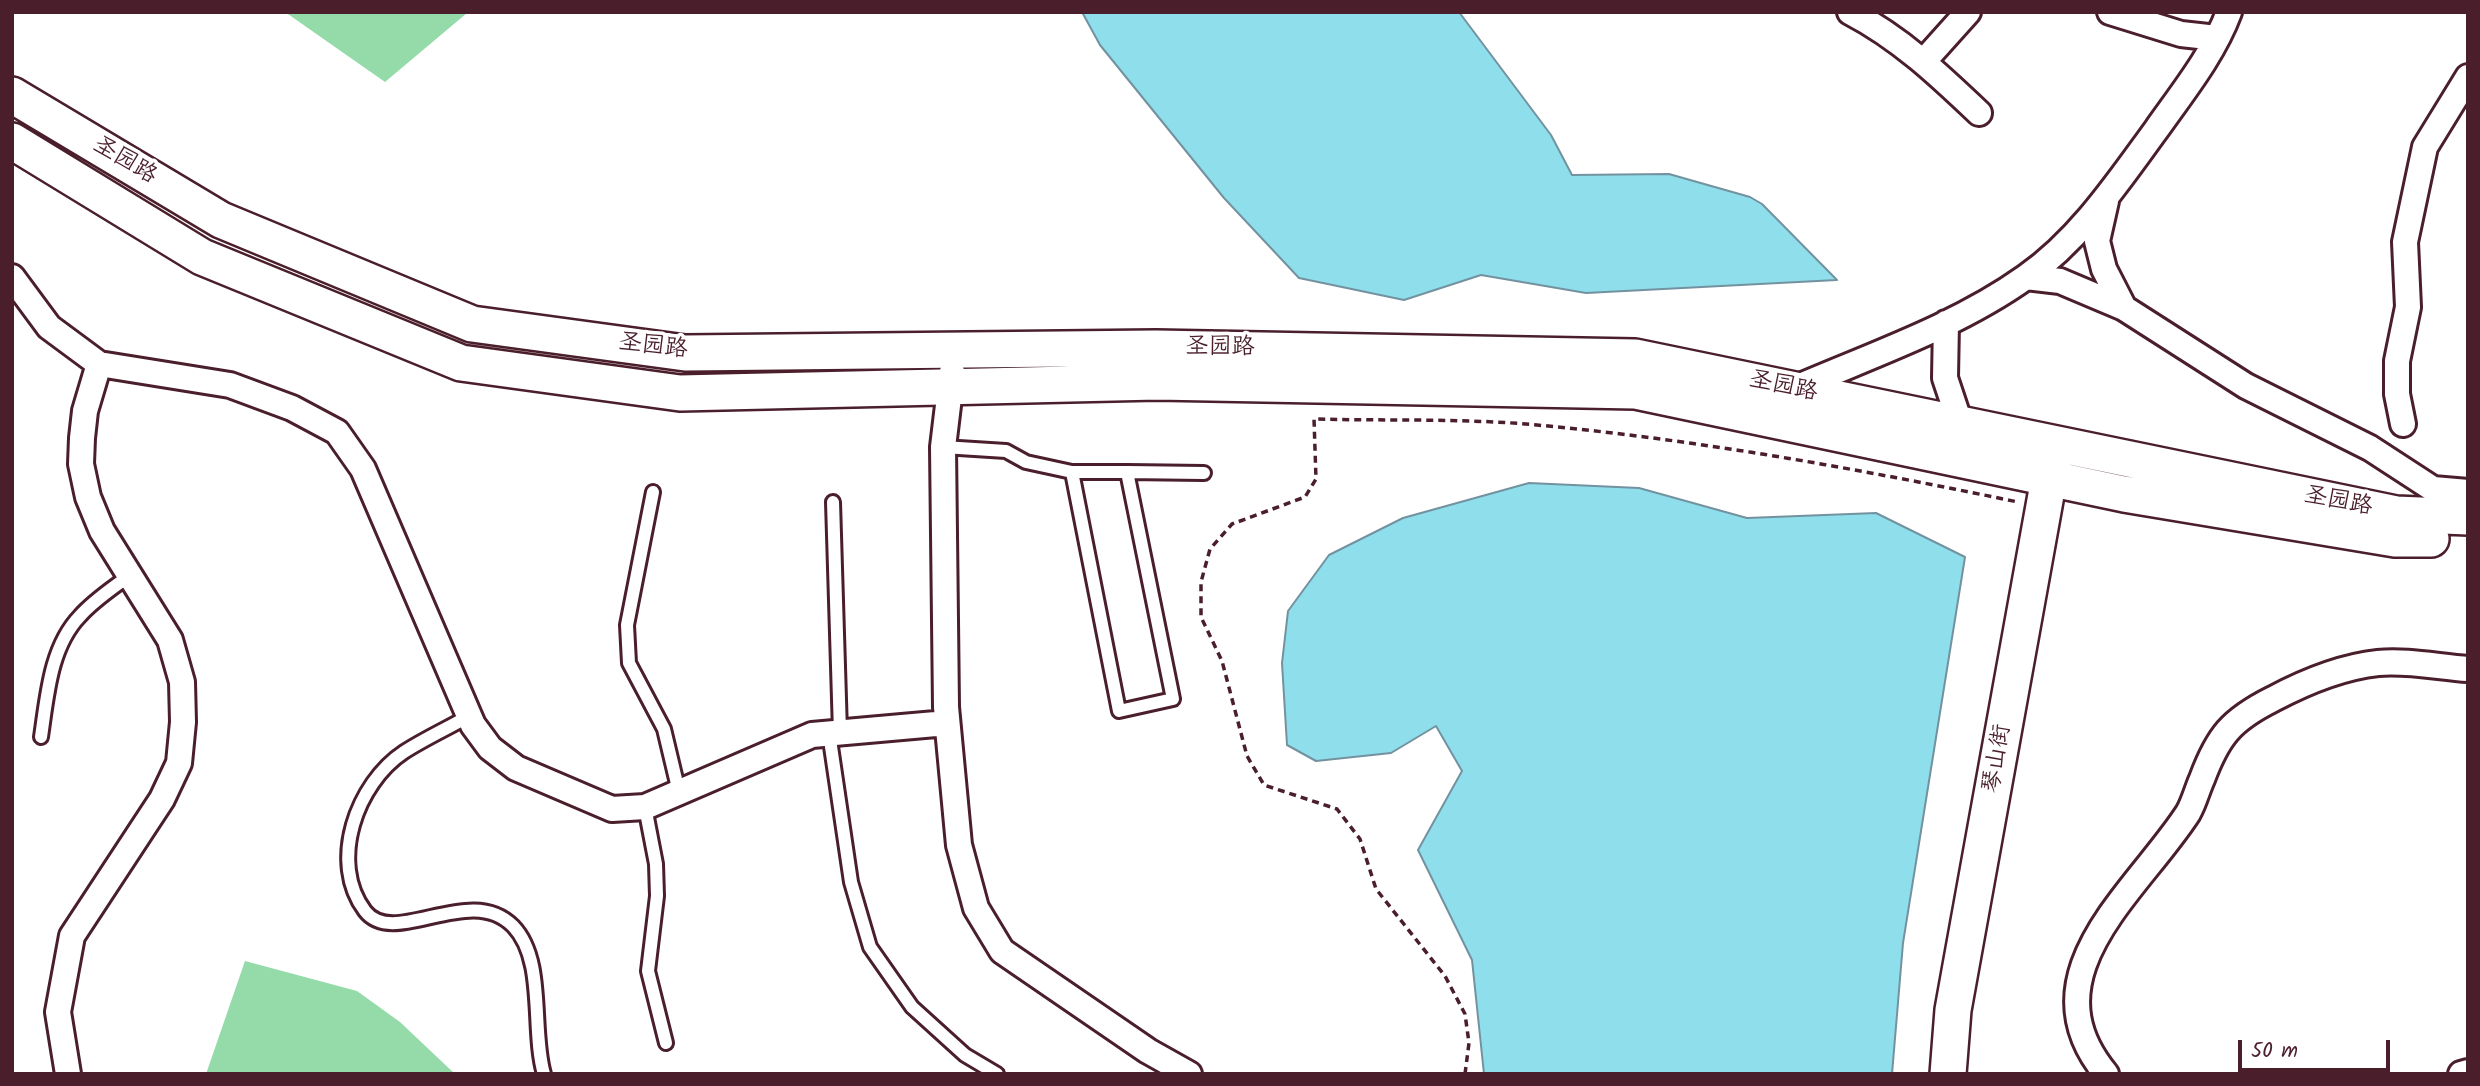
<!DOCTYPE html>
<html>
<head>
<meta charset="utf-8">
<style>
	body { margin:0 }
	#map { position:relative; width:2480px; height:1086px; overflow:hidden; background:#fff; font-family:Kalam,sans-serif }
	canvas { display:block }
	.frame { position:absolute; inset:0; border:14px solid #4a1f2b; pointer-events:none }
	.scale { position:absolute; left:2238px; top:1040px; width:152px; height:32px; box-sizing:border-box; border:4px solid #4a1f2b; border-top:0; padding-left:9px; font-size:21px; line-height:24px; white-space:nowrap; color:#4a1f2b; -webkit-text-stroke:5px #fff; paint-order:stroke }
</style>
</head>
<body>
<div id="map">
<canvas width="2480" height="1086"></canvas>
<div class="frame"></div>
<div class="scale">50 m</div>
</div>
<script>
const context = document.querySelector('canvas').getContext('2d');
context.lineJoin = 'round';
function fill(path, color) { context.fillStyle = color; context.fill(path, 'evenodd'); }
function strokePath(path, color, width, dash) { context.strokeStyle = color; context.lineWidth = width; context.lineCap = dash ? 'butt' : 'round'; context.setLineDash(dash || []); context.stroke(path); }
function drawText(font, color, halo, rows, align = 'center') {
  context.font = font + ' Kalam,"LXGW WenKai TC",sans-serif'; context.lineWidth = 7; context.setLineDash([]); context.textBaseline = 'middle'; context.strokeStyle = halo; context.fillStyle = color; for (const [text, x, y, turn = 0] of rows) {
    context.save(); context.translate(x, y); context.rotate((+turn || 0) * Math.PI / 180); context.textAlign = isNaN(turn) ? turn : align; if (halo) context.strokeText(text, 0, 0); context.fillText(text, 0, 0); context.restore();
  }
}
const green = new Path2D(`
	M285 12H467V13L385 82Z
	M245 961 357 991 400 1022 455 1074H206Z`);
const water = new Path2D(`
	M1082 12H1459L1551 135 1572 175 1669 174 1750 197 1762 204 1837 280 1586 293 1481 275 1404 300 1299 278 1224 198 1100 45Z
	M1529 483 1639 488 1747 518 1876 513 1965 557 1903 943 1892 1074H1484L1472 960 1418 850 1462 771 1436 726 1391 753 1316 761 1287 745 1282 663 1288 611 1329 555 1403 518Z`);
const path = new Path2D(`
	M1465 1074 1469 1043 1465 1014 1445 976 1376 889 1360 839 1337 809 1264 785 1247 756 1222 661 1201 617V582L1210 549 1232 524 1305 497 1316 479 1314 419C1388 421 1463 418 1537 425 1699 440 1859 469 2018 502`);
const lane = new Path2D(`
	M943 447 1006 451 1026 462 1072 472 1119 711 1173 699 1127 472H1072
	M1127 472 1204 473
	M653 492 627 625 629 663 664 729 679 792
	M833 502 840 732
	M469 716C448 728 424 739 404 752 357 783 328 862 365 911 394 949 470 882 513 926 546 960 531 1030 544 1074
	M829 733 851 882 870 947 912 1007 965 1055 997 1074
	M41 737C47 697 50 647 80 616 94 600 113 588 130 575
	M645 807 656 864 657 896 648 971 666 1043`);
const street = new Path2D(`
	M1850 12C1900 38 1939 75 1979 113
	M2110 12 2181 34 2217 38
	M1924 61 1968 12
	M2106 201 2097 241 2104 269 2124 308
	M12 277 49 327 99 364 85 411 82 438 81 464 88 497 102 531 170 640 182 682 183 722 179 763 162 799 72 936 58 1012 68 1074
	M2026 277 2060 281 2124 308 2246 386 2370 448 2433 489 2468 492
	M1946 323 1945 378 1961 426
	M99 364 230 385 292 408 337 432 363 469 473 725 490 748 516 768 612 809 645 807 812 735 947 723
	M952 372 943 447 946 707 959 845 976 908 1002 951 1148 1051 1189 1074
	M1791 390C1869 356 1956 327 2026 277 2080 239 2118 182 2156 130 2182 93 2213 55 2229 12
	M2403 424 2397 394V361L2408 307 2405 242 2425 147 2468 77
	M2106 1074C2024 975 2137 892 2188 813 2194 803 2197 790 2202 779 2218 736 2231 720 2273 699 2305 682 2341 667 2378 663 2406 660 2439 667 2468 669
	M2461 1074 2468 1072`);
const secondary = new Path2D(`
	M12 95 221 220 472 324 685 353 1156 348 1635 357 2396 514 2468 517
	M12 141 202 257 461 363 680 393 1157 382 1635 391 2124 494 2395 539H2431
	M1948 1074 1953 1010 2053 456`);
const streetNames = [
	["圣园路",124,162,31],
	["圣园路",653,348,7],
	["圣园路",1220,349,1],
	["圣园路",1783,388,12],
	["圣园路",2338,503,11],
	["琴山街",1999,759,-80]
];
fill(green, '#94dba9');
fill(water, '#8fdeec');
strokePath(water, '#73929f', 2);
strokePath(lane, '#4a1f2b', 18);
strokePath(street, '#4a1f2b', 30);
strokePath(secondary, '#4a1f2b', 40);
strokePath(path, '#4a1f2b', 3.5, [7, 5]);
strokePath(lane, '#fff', 12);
strokePath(street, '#fff', 24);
strokePath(secondary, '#fff', 35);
drawText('23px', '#4a1f2b', '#fff', streetNames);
</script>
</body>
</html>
